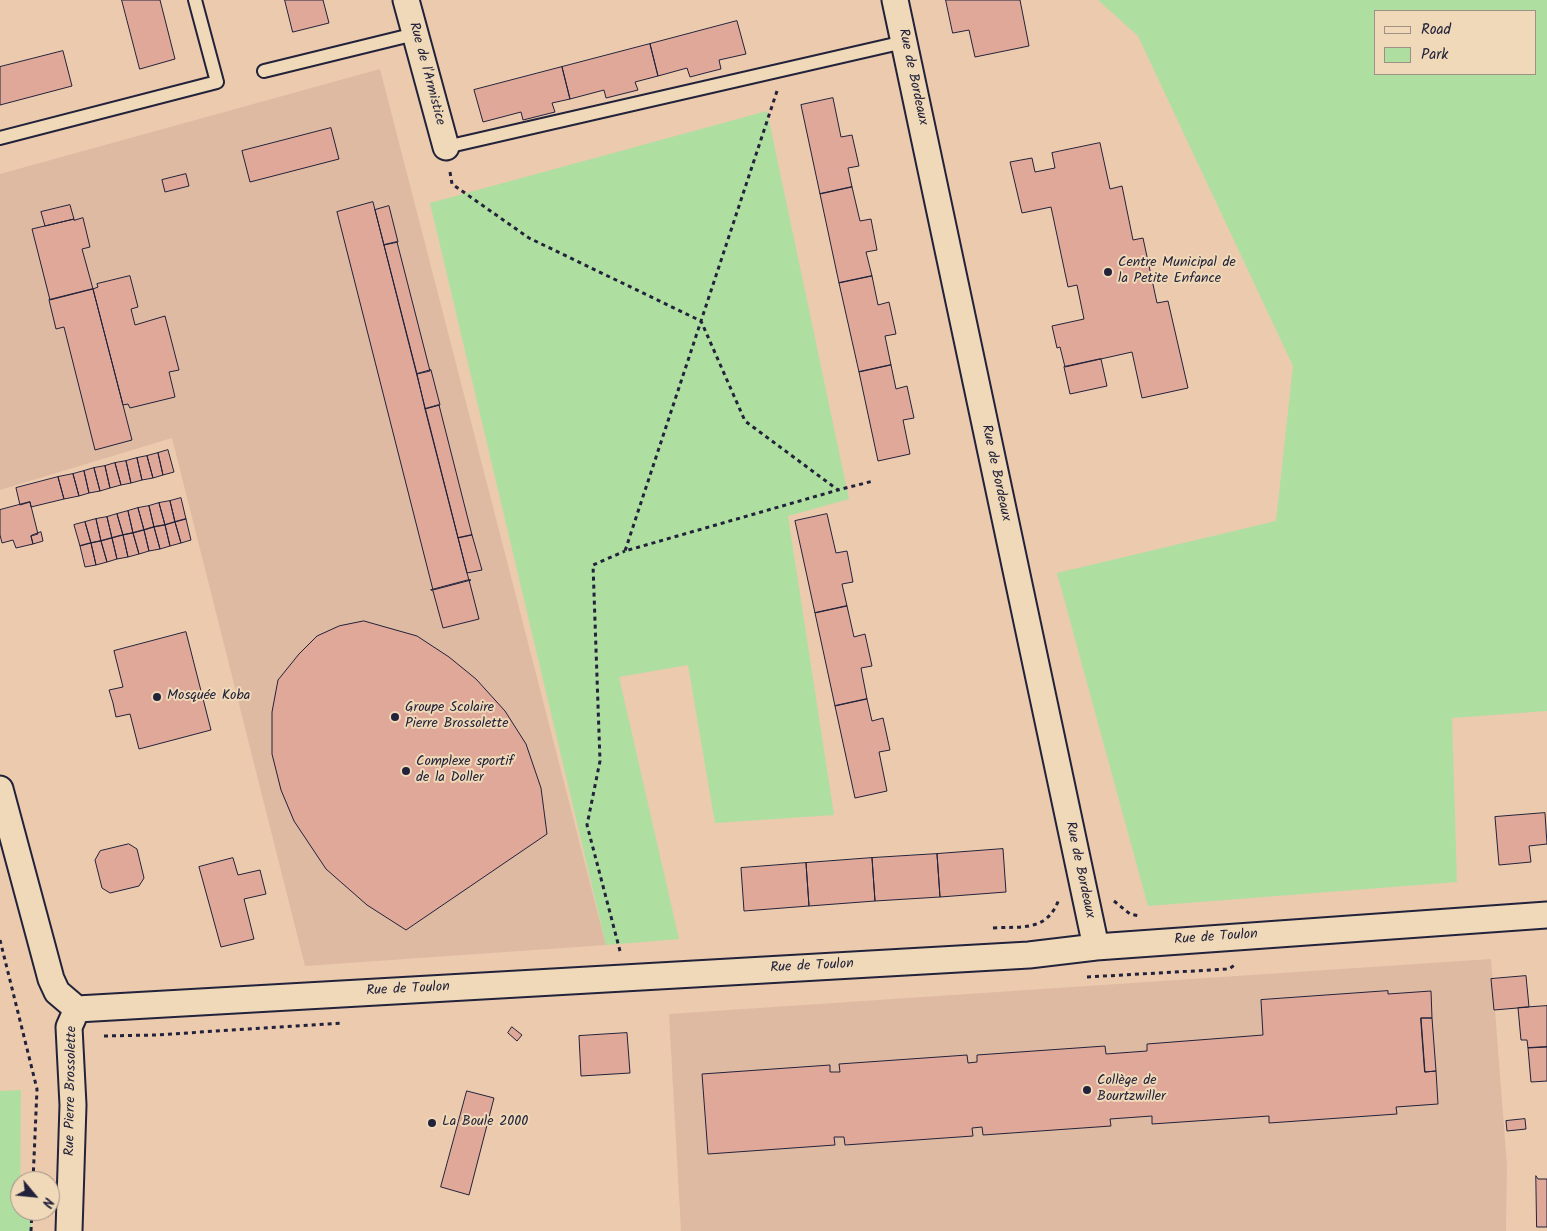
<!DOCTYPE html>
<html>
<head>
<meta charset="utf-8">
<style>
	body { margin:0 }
	#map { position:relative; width:1547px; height:1231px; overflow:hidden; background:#ebcaae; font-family:Kalam,sans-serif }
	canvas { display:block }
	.legend { position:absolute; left:1374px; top:10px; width:162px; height:65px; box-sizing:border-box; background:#f0d9b8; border:1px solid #9e9086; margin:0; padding:6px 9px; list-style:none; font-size:15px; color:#22223b }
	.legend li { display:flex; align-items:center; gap:10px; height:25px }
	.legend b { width:25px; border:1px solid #9e9086 }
	.north { position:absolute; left:10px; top:1171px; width:50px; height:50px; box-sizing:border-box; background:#f0d9b8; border:1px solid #9e9086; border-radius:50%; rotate:118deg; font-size:14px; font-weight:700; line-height:20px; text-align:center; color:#22223b }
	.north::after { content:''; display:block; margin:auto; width:18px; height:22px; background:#22223b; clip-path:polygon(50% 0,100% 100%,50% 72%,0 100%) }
</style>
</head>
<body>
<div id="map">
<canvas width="1547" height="1231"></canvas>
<ul class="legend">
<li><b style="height:6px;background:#f0d9b8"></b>Road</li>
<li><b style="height:14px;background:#aedfa0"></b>Park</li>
</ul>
<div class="north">N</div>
</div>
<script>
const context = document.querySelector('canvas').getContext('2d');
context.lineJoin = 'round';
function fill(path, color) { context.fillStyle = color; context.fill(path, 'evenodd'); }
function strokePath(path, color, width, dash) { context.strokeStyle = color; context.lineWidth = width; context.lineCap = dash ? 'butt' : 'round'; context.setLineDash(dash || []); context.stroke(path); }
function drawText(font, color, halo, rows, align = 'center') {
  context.font = font + ' Kalam,sans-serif'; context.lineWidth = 4; context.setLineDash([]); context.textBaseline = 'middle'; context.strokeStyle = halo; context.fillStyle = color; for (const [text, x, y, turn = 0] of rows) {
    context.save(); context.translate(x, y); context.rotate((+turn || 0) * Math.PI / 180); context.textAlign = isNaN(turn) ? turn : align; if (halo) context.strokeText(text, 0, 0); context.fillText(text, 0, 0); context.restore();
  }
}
const built = new Path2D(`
	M380 69 606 945 305 966 172 438 0 490V174Z
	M1491 959 1507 1166 1506 1231H681L669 1014Z`);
const green = new Path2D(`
	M1098 0H1547V711L1452 718 1457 882 1148 906 1057 573 1276 521 1293 366 1138 36ZM1376 11H1536V74H1376Z
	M767 111 849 499 788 516 834 815 715 823 688 665 619 677 679 939 606 945 430 203Z
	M21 1090 20 1211H32L31 1231H0V1091Z`);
const building = new Path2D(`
	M122 0H160L175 59 140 69Z
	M285 0H323L329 23 293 32Z
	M946 0H1020L1029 46 975 57 969 30 953 33Z
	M737 21 746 54 719 60 721 69 705 73 690 77 687 68 658 76 650 44Z
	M650 44 658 76 635 82 638 90 606 98 604 90 570 99 562 67Z
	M63 51 72 86 0 105V67Z
	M562 67 570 99 552 103 555 112 523 120 521 112 483 122 474 90Z
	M833 98 841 137 852 135 859 166 848 168 852 187 820 194 801 105Z
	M331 128 339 159 250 182 242 151Z
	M1100 143 1110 189 1122 186 1133 240 1143 238 1157 303 1168 301 1188 388 1142 398 1132 352 1065 367 1060 347 1057 348 1052 326 1084 319 1077 285 1068 287 1051 207 1022 213 1010 162 1032 158 1035 172 1055 168 1052 153Z
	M186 174 189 186 165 192 162 180Z
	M852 187 860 221 871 219 877 250 866 252 872 276 839 283 820 194Z
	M373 202 467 573 469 580H471L433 590 337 212Z
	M70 205 74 219 45 226 41 212Z
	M389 206 398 242 384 245 375 210Z
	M83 218 90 247 82 249 93 289 50 300 32 229 74 219V220Z
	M397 242 430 371 417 374 384 245Z
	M130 276 138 307 131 309 135 325 165 316 179 370 169 372 175 397 130 408 128 404 123 405 93 289 98 287 97 284Z
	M872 276 878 305 889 302 896 334 885 336 891 365 859 372 839 283Z
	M93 289 132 440 95 450 64 327 56 329 49 300Z
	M1101 359 1107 386 1070 394 1064 367Z
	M891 365 896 389 907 386 914 418 903 420 910 454 878 461 859 372Z
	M431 370 440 405 425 409 417 374Z
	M439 405 472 535 458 538 425 409Z
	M168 450 174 472 163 475 158 453Z
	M158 453 163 475 153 478 147 456Z
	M147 456 153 478 142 480 137 458Z
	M137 458 142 480 131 483 126 461Z
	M126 461 131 483 121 485 115 463Z
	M115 463 121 485 110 488 105 466Z
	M105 466 110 488 100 491 94 468Z
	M94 468 100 491 89 493 84 471Z
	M84 471 89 493 79 496 73 474Z
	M73 474 79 496 64 499 58 477Z
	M58 477 64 499 31 507 30 502 20 505 16 488Z
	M181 498 186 519 175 522 170 501Z
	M170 501 175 522 165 525 159 503Z
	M30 502 38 534 31 536 33 544 16 548 13 540 2 543 0 535V510Z
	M159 503 165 525 154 527 149 506Z
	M149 506 154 527 144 530 138 508Z
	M138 508 144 530 133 533 128 511Z
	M128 511 133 533 123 535 117 514Z
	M117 514 123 535 112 538 107 517Z
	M827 514 836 553 847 551 853 582 842 584 847 606 815 613 795 521Z
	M107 517 112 538 101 541 96 519Z
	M96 519 101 541 91 543 85 522Z
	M186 519 191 540 181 543 175 522Z
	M85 522 91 543 80 546 74 525Z
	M175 522 181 543 170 546 165 525Z
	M165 525 170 546 160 549 154 527Z
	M154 527 160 549 149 551 144 530Z
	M144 530 149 551 139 554 133 533Z
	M41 532 43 541 33 544 31 536Z
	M133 533 139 554 128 557 123 535Z
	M123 535 128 557 117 559 112 538Z
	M472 535 482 570 467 573 458 538Z
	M112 538 117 559 107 562 101 541Z
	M101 541 107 562 96 565 91 543Z
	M91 543 96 565 85 567 80 546Z
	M469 580 479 619 443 628 433 591 431 590Z
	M847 606 854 637 865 634 872 666 861 668 867 699 835 706 815 613Z
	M364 621 417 636 449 657 476 679 505 711 526 744 541 788 547 834 406 930 367 905 326 869 294 821 281 790 272 754V712L278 680 299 654 317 636 339 626Z
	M186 632 211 730 139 749 130 714 116 717 113 703 109 690 123 687 114 651Z
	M867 699 872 721 883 718 890 750 879 752 887 791 855 798 835 706Z
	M1545 813 1547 844 1529 846 1531 862 1499 865 1495 817Z
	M129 844 137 849 144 878 139 886 110 893 102 888 95 860 100 851Z
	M1003 849 1006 892 940 897 937 854Z
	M937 854 940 897 875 901 872 858Z
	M233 858 238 875 260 870 266 894 244 899 254 939 221 947 199 867Z
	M872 858 875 901 809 906 806 863Z
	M806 863 809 906 744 911 741 868Z
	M1526 976 1529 1007 1494 1010 1491 979Z
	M1388 991V994L1431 991 1432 1018H1421L1425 1072 1436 1071 1438 1104 1396 1107 1397 1114 1269 1123V1116L1152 1124V1116L1110 1119 1111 1126 983 1135 982 1127 972 1128 973 1136 845 1145 844 1137H834L835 1145 708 1154 702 1074 830 1065V1072H840L839 1064 967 1055 968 1063 977 1062V1055L1105 1046 1106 1054 1147 1051V1044L1263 1035 1261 1000Z
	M1547 1006V1047L1528 1048 1527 1040H1521L1518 1008Z
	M1421 1018H1432L1436 1071 1425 1072Z
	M512 1027 522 1035 517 1041 508 1033Z
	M627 1033 630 1073 581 1076 579 1036Z
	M1547 1047V1081L1531 1082 1528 1048Z
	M467 1091 494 1098 469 1195 441 1187Z
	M1525 1119 1526 1129 1507 1131 1506 1121Z
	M1536 1176 1538 1179H1547V1227H1537Z`);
const path = new Path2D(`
	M777 91 625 551 838 490
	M450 172 452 184 529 238 701 321 745 421 838 490 873 481
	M1114 901 1130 914 1140 916
	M993 928C1023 926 1047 932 1059 899
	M0 940 37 1089 33 1181
	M620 951 587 825 600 761 593 565 625 551
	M1087 977 1229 969 1236 964
	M104 1036 155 1035 342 1023
	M31 1231 32 1211`);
const lane = new Path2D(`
	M264 71 415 34
	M0 138 217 82 195 0
	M446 147 904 42`);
const street = new Path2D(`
	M406 0 446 147
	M895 0 1096 947
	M0 789 51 979 57 992 77 1009 69 1027 73 1105 69 1231
	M77 1009 1029 955 1096 947 1547 915`);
const markers = [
	[1108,272,5,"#22223b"],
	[157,697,5,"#22223b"],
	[395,717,5,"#22223b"],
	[406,771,5,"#22223b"],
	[1087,1090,5,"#22223b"],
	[432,1123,5,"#22223b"]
];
const streetNames = [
	["Rue de l'Armistice",426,74,75],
	["Rue de Bordeaux",912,77,78],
	["Rue de Bordeaux",995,473,78],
	["Rue de Bordeaux",1079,870,78],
	["Rue de Toulon",1216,938,-4],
	["Rue de Toulon",812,967,-3],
	["Rue de Toulon",408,990,-3],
	["Rue Pierre Brossolette",72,1091,-89]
];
const poiNames = [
	["Centre Municipal de",1118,264],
	["la Petite Enfance",1118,280],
	["Mosquée Koba",167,697],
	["Groupe Scolaire",405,709],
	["Pierre Brossolette",405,725],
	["Complexe sportif",416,763],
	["de la Doller",416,779],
	["Collège de",1097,1082],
	["Bourtzwiller",1097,1098],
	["La Boule 2000",442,1123]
];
fill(built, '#dfbaa3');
fill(green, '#aedfa0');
fill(building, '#dfa898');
strokePath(building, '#22223b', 1);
strokePath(lane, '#22223b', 16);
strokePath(street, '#22223b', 29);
strokePath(path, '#22223b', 3, [4, 4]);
strokePath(lane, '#f0d9b8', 12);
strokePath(street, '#f0d9b8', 25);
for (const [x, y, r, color] of markers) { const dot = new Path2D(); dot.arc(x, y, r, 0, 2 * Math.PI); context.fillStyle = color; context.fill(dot); strokePath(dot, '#f0d9b8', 2); }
drawText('14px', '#22223b', '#f0d9b8', streetNames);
drawText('14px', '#22223b', '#f0d9b8', poiNames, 'left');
</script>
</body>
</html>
